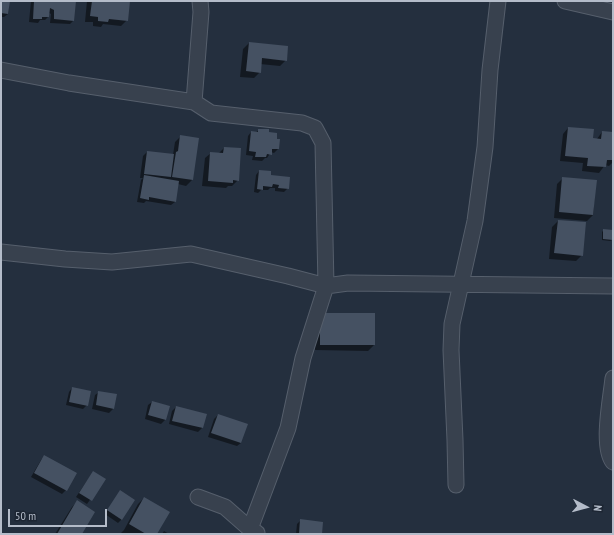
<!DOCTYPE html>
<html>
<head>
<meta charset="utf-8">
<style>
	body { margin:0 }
	#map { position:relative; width:614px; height:535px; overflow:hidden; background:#242f3e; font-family:"PT Sans Narrow",sans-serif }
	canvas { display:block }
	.frame { position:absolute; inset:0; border:2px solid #b4bcc9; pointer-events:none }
	.north { position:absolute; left:566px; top:487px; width:40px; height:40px; -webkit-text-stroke:3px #1d2633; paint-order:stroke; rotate:96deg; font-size:11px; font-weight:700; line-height:16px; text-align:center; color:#b4bcc9 }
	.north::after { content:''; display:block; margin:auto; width:14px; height:18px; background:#b4bcc9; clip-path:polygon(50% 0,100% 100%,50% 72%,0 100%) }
	.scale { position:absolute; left:8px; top:509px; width:99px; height:18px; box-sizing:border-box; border:2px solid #b4bcc9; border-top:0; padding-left:5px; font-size:12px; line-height:14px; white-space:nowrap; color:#b4bcc9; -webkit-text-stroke:3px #1d2633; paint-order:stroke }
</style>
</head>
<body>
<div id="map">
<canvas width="614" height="535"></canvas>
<div class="frame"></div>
<div class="north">N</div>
<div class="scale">50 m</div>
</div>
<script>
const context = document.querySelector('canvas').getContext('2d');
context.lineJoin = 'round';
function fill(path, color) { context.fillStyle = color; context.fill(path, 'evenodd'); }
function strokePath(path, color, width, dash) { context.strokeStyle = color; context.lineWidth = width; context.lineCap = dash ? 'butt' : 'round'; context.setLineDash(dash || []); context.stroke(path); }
const shadow = new Path2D(`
	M1 1H9L8 14 4 17H1Z
	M31 1H75L73 21 70 24 50 23 51 14 49 13 48 17 45 20H40L38 23 29 22Z
	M87 1H129L127 20 121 26 103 24 101 27 93 26V22H85Z
	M249 43 286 60 280 66 260 64V72L254 78 240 77 243 49Z
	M568 128 592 139H597L602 132 613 133V162L609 166 605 165 599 173 582 171 583 163 560 161 563 134Z
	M259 130 278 149 274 153 271 152 267 158H265L262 161 252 160 253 156 246 155 248 136 251 132 255 133Z
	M181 136 198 139 192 180 186 186 178 184 175 202 171 205 146 201 144 203 137 202 141 180 143 178H140L143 156 147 152 173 155 175 142Z
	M224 148 238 180 232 186H228L226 188 202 186 205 158 211 153H219Z
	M259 171 270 176 288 188 284 192 275 191V188H270L268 190H261L258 193 254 192 256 175Z
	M563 178 596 181 593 215 587 221 554 218 557 184Z
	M558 221 582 255 576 261 549 259 552 227Z
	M604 230 612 240 610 241 602 240V232Z
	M315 320 374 345 368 351 315 350Z
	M72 388 87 405 83 409 66 405 69 392Z
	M99 392 116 395 113 409 109 413 92 409 95 395Z
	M152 402 169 406 165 420 161 424 145 419 148 405Z
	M176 407 205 414 202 428 198 432 169 424 172 411Z
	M218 415 241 443 237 446 208 437 214 419Z
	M44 456 66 490 62 494 31 477 41 460Z
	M93 472 104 480 87 504 76 497Z
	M120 491 122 519 118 523 105 514Z
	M144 498 156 534H120L124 530 138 504Z
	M77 502 80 534H55L72 507Z
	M301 520 321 534H296L297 524Z
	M164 531 169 534H162Z`);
const building = new Path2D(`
	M1 1H10L8 14 1 13Z
	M34 1H76L74 21 54 19V10L50 8 49 17H42V19H33Z
	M92 1H130L128 21 109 19 108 22 98 21V17L90 16Z
	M249 42 288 46 287 61 262 58 261 73 246 71Z
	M568 127 594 129 593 138 601 139 602 131 613 132V160H607L606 167 587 166 588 158 565 156Z
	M258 129H269V132L277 133V139H280L279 149H272V155L267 154 266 157H255L256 152 249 151 251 131 258 132Z
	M180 135 199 138 193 180 172 177 176 152 178 151Z
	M224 147 241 148 239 181 233 180V183L208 181 210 152 223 153Z
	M147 151 174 154 171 177 144 174Z
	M259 170 271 171V175L290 177 289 189 278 188 279 185 273 184 272 187 263 186V190L257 189Z
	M144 175 179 181 176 202 149 197V200L140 198Z
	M562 177 597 180 593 215 559 212Z
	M558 220 586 222 583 256 554 253Z
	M603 229 613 230V240L603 239Z
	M320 313H375V345H320Z
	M72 387 91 391 88 406 69 402Z
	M98 391 117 394 114 409 96 405Z
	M152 401 170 406 166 420 148 415Z
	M176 406 207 414 203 428 172 421Z
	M218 414 248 424 241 443 211 433Z
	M44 455 77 473 67 491 34 473Z
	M93 471 106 479 92 501 79 493Z
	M120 490 135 500 122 520 107 510Z
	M144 497 170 512 157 534H146L129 524Z
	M77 500 95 512 82 534H57Z
	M300 519 323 522 322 534H299Z`);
const street = new Path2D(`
	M565 1 613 12
	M1 70 69 83 194 102 211 113 302 123 315 128 323 143 326 286 303 358 288 428 250 529
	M194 102 201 12 200 1
	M1 252 65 259 112 262 191 254 288 276 326 286 348 283 613 286
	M613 378C611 398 601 446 613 462
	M456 485 455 440 451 350 452 324 475 221 485 147 490 70 498 1
	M198 497 225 507 250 529 257 533`);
fill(shadow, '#0007');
fill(building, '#455162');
strokePath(street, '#565f6c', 17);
strokePath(street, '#38414e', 15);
</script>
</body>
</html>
